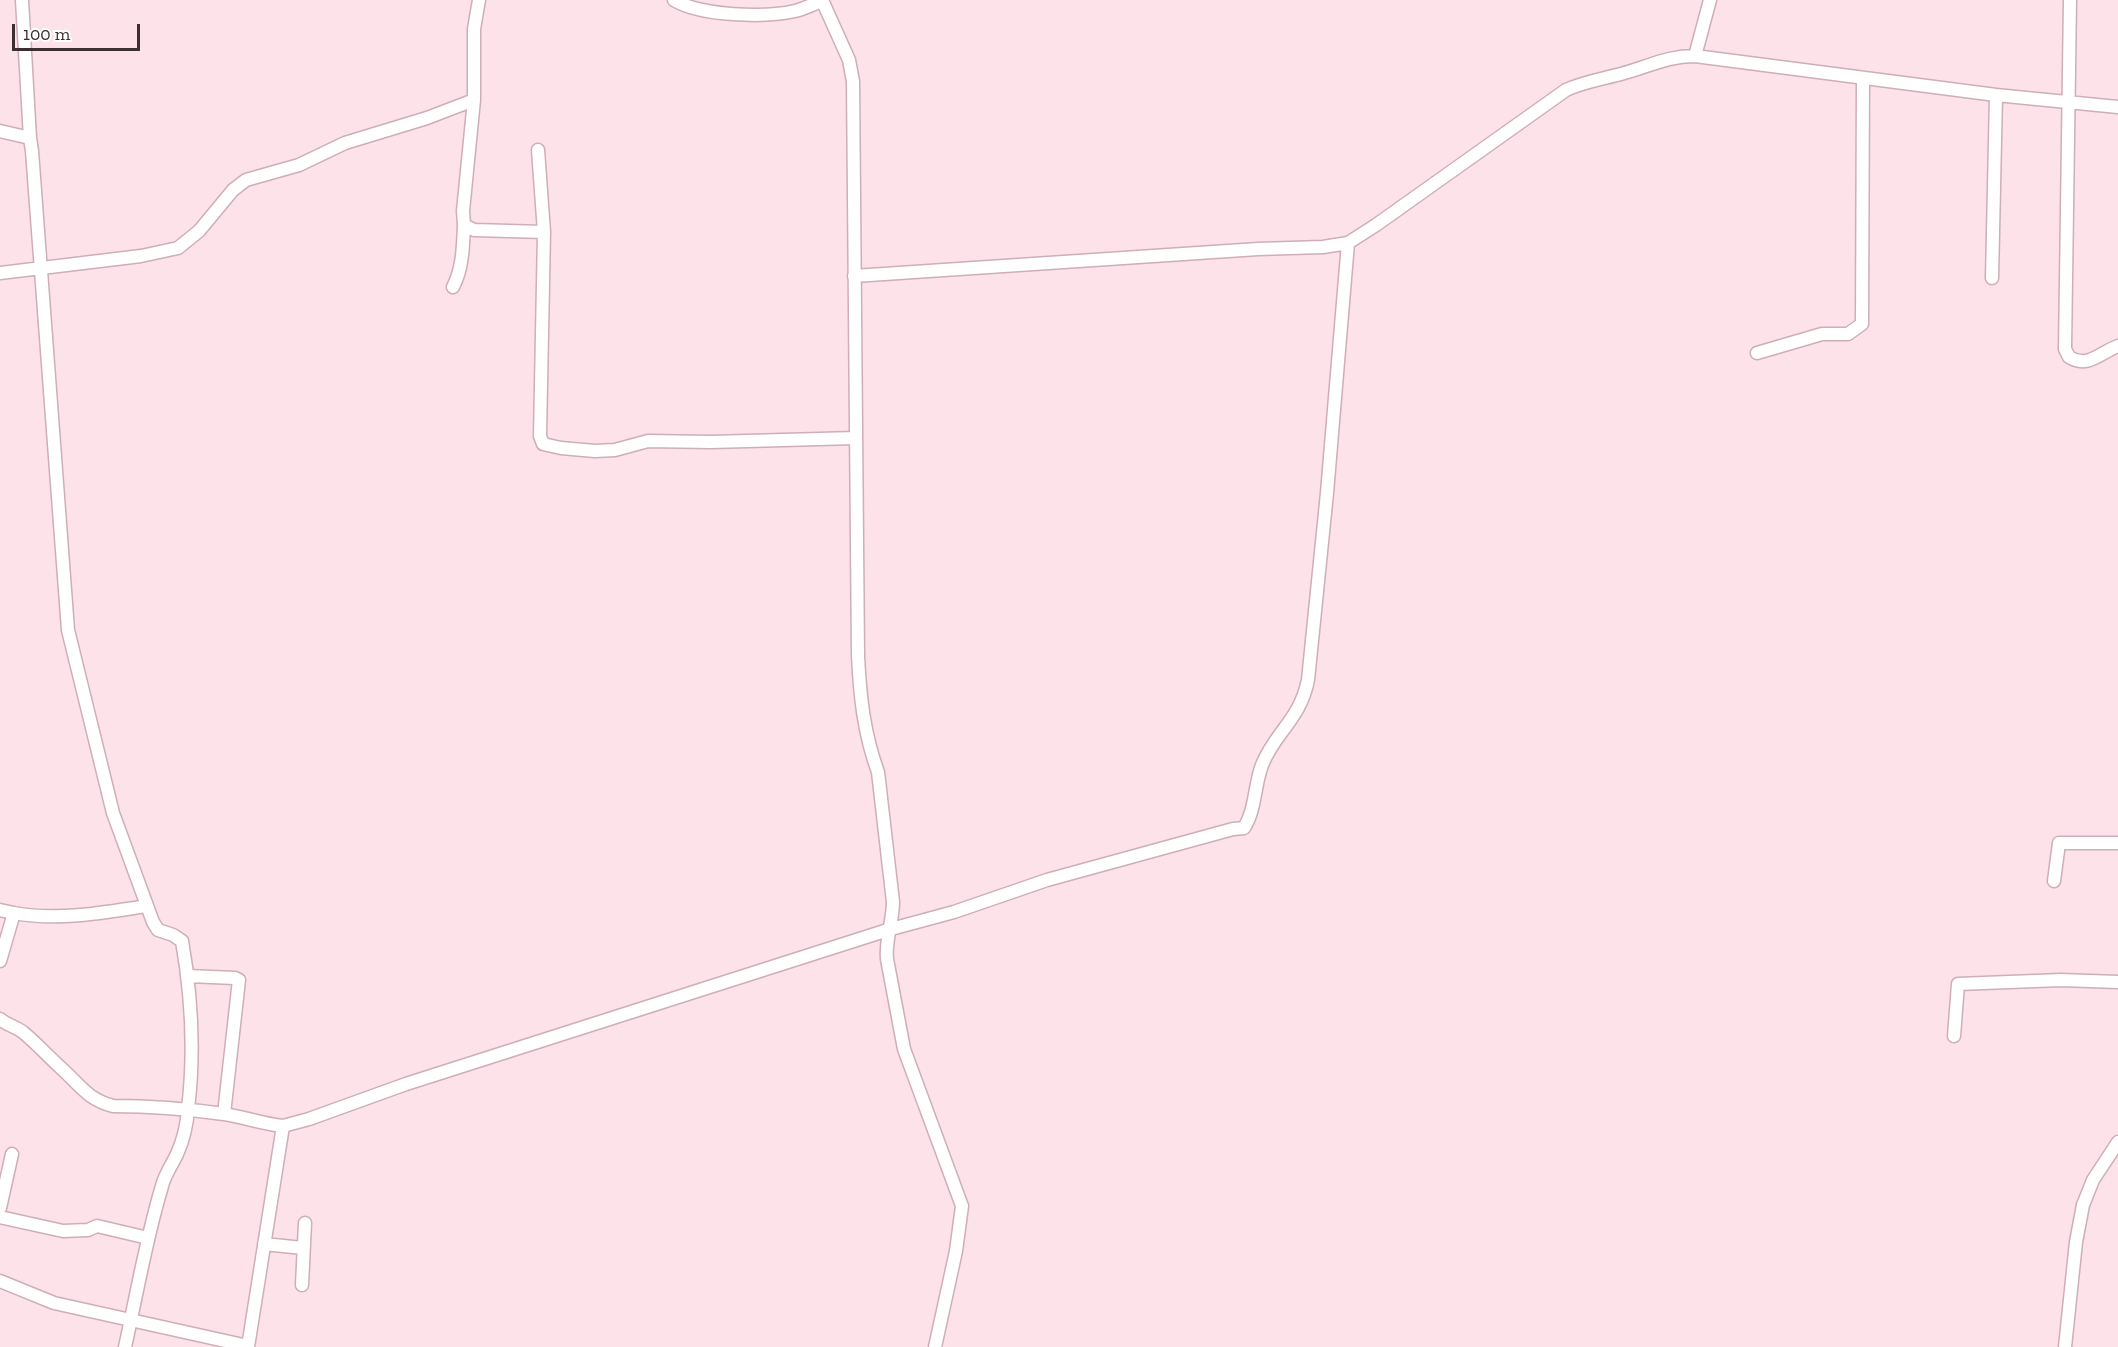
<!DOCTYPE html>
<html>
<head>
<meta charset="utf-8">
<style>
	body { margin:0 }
	#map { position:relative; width:2118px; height:1347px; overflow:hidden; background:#fde2ea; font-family:"Zilla Slab",serif }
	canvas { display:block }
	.scale { position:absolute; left:12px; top:24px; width:128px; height:27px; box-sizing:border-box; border:3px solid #3b2f33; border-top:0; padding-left:8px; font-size:18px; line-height:21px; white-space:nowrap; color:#3b2f33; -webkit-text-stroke:4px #fff; paint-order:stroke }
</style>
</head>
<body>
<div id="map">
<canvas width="2118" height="1347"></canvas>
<div class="scale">100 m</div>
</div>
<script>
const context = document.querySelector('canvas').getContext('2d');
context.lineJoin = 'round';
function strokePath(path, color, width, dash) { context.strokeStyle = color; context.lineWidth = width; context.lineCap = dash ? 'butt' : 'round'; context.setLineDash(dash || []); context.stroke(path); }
const minor = new Path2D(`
	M22 0 30 138
	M674 0C701 16 765 18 795 11 804 9 813 4 822 1
	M822 0 849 60 853 81 858 656C860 697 864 734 878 772L893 902C893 921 885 940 887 959L904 1049 962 1206 956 1251 935 1347
	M2070 0 2065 349 2069 357C2088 369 2101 352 2118 346
	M1695 56 1710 0
	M474 100 463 211 464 225 474 230 544 232 540 436 543 444 561 448 595 451 615 450 648 441 711 442 855 438
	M0 131 30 138 32 151 68 630 113 813 153 922 158 930 173 935 182 941C192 998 195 1051 188 1109 187 1123 183 1141 177 1154 172 1165 165 1174 162 1186 146 1239 137 1293 125 1347
	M538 150 544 232
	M0 273 141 256 178 248 199 231 233 190 246 180 299 165 345 143 427 118 474 100V29L479 0
	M854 276 1258 249 1323 247 1348 243 1376 225 1566 90C1583 82 1602 79 1621 74 1648 67 1666 56 1695 56L1996 95 2118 107
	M1992 278 1996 95
	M453 287C463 268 463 246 464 225
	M1757 353 1822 334H1848L1862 324 1863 78
	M2054 881 2059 843H2118
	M0 910 14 913
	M0 961 14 913C57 921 103 913 146 906
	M188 976 235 978 239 980 224 1114
	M0 1019C7 1025 17 1027 24 1033 37 1044 49 1057 61 1068 80 1085 87 1099 113 1106 149 1106 188 1109 224 1114 244 1117 263 1124 283 1126L248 1347
	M1954 1036 1958 984 2061 980 2118 982
	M283 1126 309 1119 406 1084 891 929 954 912 1047 880 1233 829 1244 828C1256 809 1254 786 1262 765 1275 732 1300 720 1308 680L1327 493 1348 243
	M0 1208 12 1154
	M0 1217 63 1231 88 1230 97 1226 148 1238
	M264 1244 303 1248
	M0 1281 54 1303 248 1346
	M302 1285 305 1223
	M2065 1347 2076 1242 2083 1205 2093 1180 2118 1142`);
strokePath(minor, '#ceaeb7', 15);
strokePath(minor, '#fff', 12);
</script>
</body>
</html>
